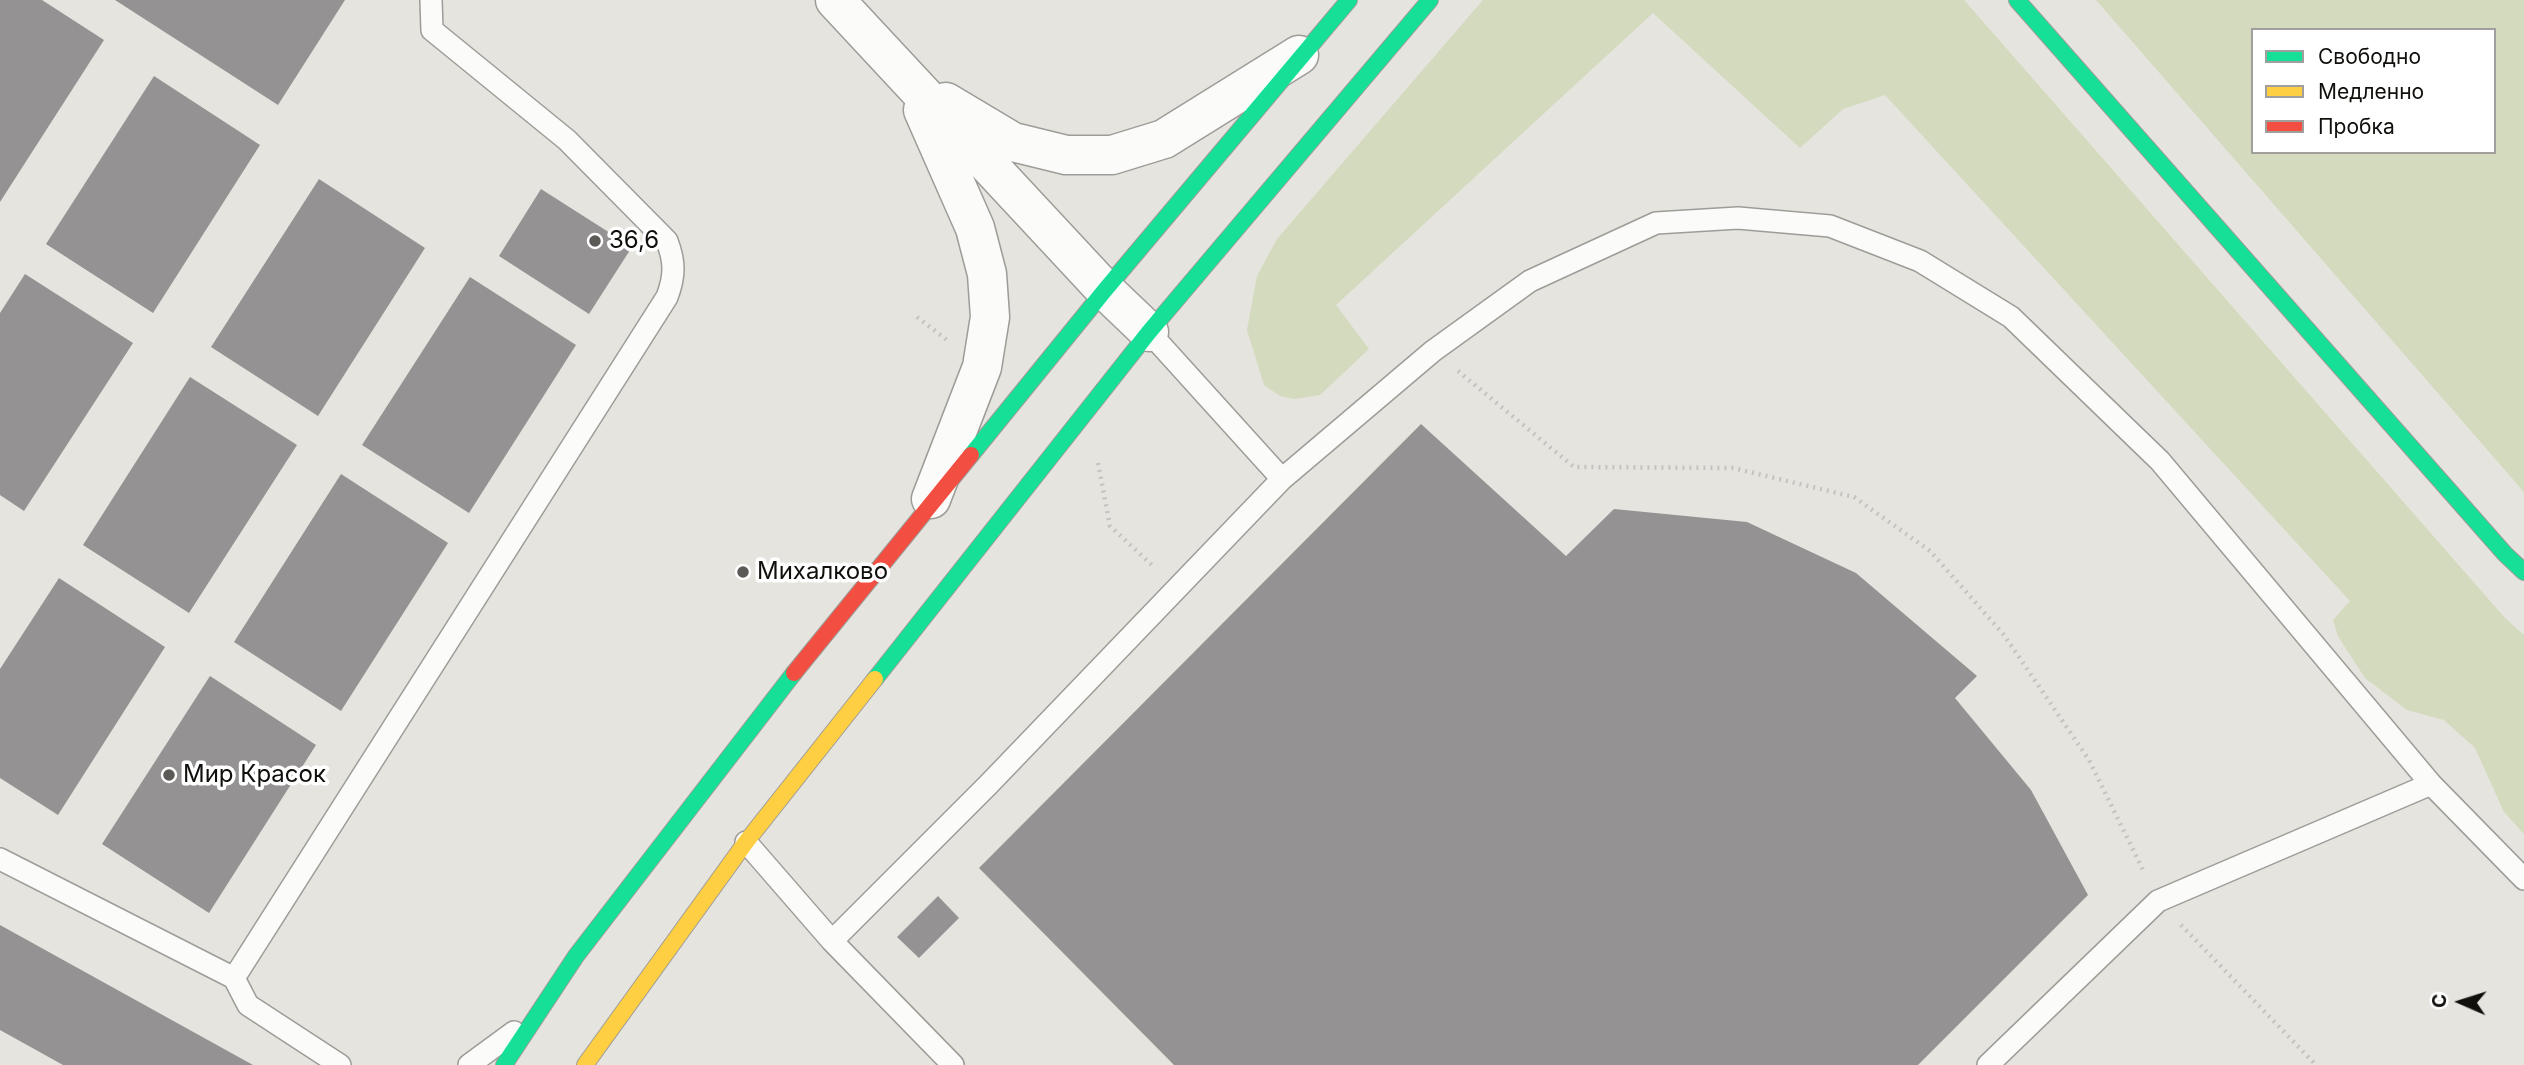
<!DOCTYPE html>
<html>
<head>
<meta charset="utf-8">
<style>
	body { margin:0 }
	#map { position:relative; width:2524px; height:1065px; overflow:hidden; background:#e6e4de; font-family:Inter,sans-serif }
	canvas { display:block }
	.legend { position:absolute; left:2251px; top:28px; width:245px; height:126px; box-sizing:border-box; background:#fff; border:2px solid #a09f9e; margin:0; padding:9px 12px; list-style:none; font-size:21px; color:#110f0c }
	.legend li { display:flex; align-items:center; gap:14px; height:35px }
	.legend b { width:35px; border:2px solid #a09f9e }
	.north { position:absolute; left:2426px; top:967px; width:70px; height:70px; -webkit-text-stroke:5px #fff; paint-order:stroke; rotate:273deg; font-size:19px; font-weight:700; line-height:28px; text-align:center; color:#110f0c }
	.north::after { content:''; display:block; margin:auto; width:24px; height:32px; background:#110f0c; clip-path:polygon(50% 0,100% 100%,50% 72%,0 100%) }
</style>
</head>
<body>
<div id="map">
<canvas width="2524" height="1065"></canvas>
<ul class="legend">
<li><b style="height:9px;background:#16e098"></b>Свободно</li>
<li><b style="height:9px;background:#ffcf43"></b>Медленно</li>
<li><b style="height:9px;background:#f24e42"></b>Пробка</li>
</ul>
<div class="north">С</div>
</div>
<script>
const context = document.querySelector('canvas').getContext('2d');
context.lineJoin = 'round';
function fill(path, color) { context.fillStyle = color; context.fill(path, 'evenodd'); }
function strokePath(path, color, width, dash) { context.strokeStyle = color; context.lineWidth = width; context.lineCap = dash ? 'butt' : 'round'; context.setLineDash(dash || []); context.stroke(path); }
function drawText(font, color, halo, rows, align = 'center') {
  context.font = font + ' Inter,sans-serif'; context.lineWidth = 7; context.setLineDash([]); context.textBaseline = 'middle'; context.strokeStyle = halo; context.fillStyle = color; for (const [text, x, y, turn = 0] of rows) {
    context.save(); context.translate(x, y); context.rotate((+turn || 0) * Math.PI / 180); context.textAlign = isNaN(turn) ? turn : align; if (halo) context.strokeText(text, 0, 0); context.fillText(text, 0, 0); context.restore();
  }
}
const green = new Path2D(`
	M1483 0H1964L2505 618 2524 635V834L2504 812 2475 748 2444 720 2407 710 2365 678 2338 636 2333 620 2350 601 1885 95 1843 109 1800 148 1653 13 1336 305 1369 349 1320 395 1295 399 1280 396 1264 385 1247 330 1257 276 1277 239Z
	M2096 0H2524V492ZM2253 30H2494V152H2253Z`);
const building = new Path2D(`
	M0 0H42L104 40 0 202Z
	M115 0H345L278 105Z
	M154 76 260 145 153 313 46 244Z
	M319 179 425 248 318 416 211 347Z
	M541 189 632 247 589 314 499 256Z
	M25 274 133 343 24 511 0 495V313Z
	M470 277 576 345 469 513 362 445Z
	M190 377 297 445 189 613 83 545Z
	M1421 424 1566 556 1614 509 1747 522 1856 573 1977 676 1955 698 2031 790 2088 895 1918 1065H1174L979 868Z
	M341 474 448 543 341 711 234 642Z
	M59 578 165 647 58 815 0 778V669Z
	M210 676 316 745 209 913 102 844Z
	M938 896 959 918 919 958 897 937Z
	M0 925 253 1065H63L0 1030Z`);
const path = new Path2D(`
	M917 317 947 340
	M1458 371 1574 467 1733 468 1854 497 1930 551 2004 635 2089 760 2144 872
	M1098 463 1110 526 1154 567
	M2181 925 2316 1065`);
const lane = new Path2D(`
	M1149 332 1282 479
	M2431 784 2524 879
	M746 842 832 941
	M0 859 234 978 667 297C675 276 675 262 667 241L567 140 432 30 431 0
	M234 978 248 1005 340 1065
	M469 1065 514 1032
	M953 1065 832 941 989 784 1282 479 1433 351 1530 281 1656 223 1738 218 1830 226 1920 261 2011 317 2160 461 2431 784 2158 901 1988 1065`);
const street = new Path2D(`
	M835 0 1105 290 1149 332
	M946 102 1013 142 1066 155H1112L1164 139 1299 55
	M923 110 975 228 987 274 990 317 982 367 931 499`);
const fast = new Path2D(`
	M2017 0 2505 554 2524 572
	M971 455 1105 290 1349 0
	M875 679 1149 332 1430 0
	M504 1065 576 956 794 673`);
const slow = new Path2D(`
	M585 1065 746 842 875 679`);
const jam = new Path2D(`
	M794 673 971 455`);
const markers = [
	[595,241,7,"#5c5a56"],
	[743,572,7,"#5c5a56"],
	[169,775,7,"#5c5a56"]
];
const poiNames = [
	["36,6",609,241],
	["Михалково",757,572],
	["Мир Красок",183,775]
];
fill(green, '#d3dabd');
fill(building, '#949292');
strokePath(lane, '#9e9c98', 24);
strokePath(street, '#9e9c98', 41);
strokePath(fast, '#9e9c98', 18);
strokePath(slow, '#9e9c98', 18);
strokePath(jam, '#9e9c98', 18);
strokePath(path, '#c3c3c0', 4.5, [2, 5]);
strokePath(lane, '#fbfbfa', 21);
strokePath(street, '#fbfbfa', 38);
strokePath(fast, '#16e098', 16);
strokePath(slow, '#ffcf43', 16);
strokePath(jam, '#f24e42', 16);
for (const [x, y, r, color] of markers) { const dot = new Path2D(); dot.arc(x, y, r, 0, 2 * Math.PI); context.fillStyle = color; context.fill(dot); strokePath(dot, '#fff', 2.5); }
drawText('24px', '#110f0c', '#fff', poiNames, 'left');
</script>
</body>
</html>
